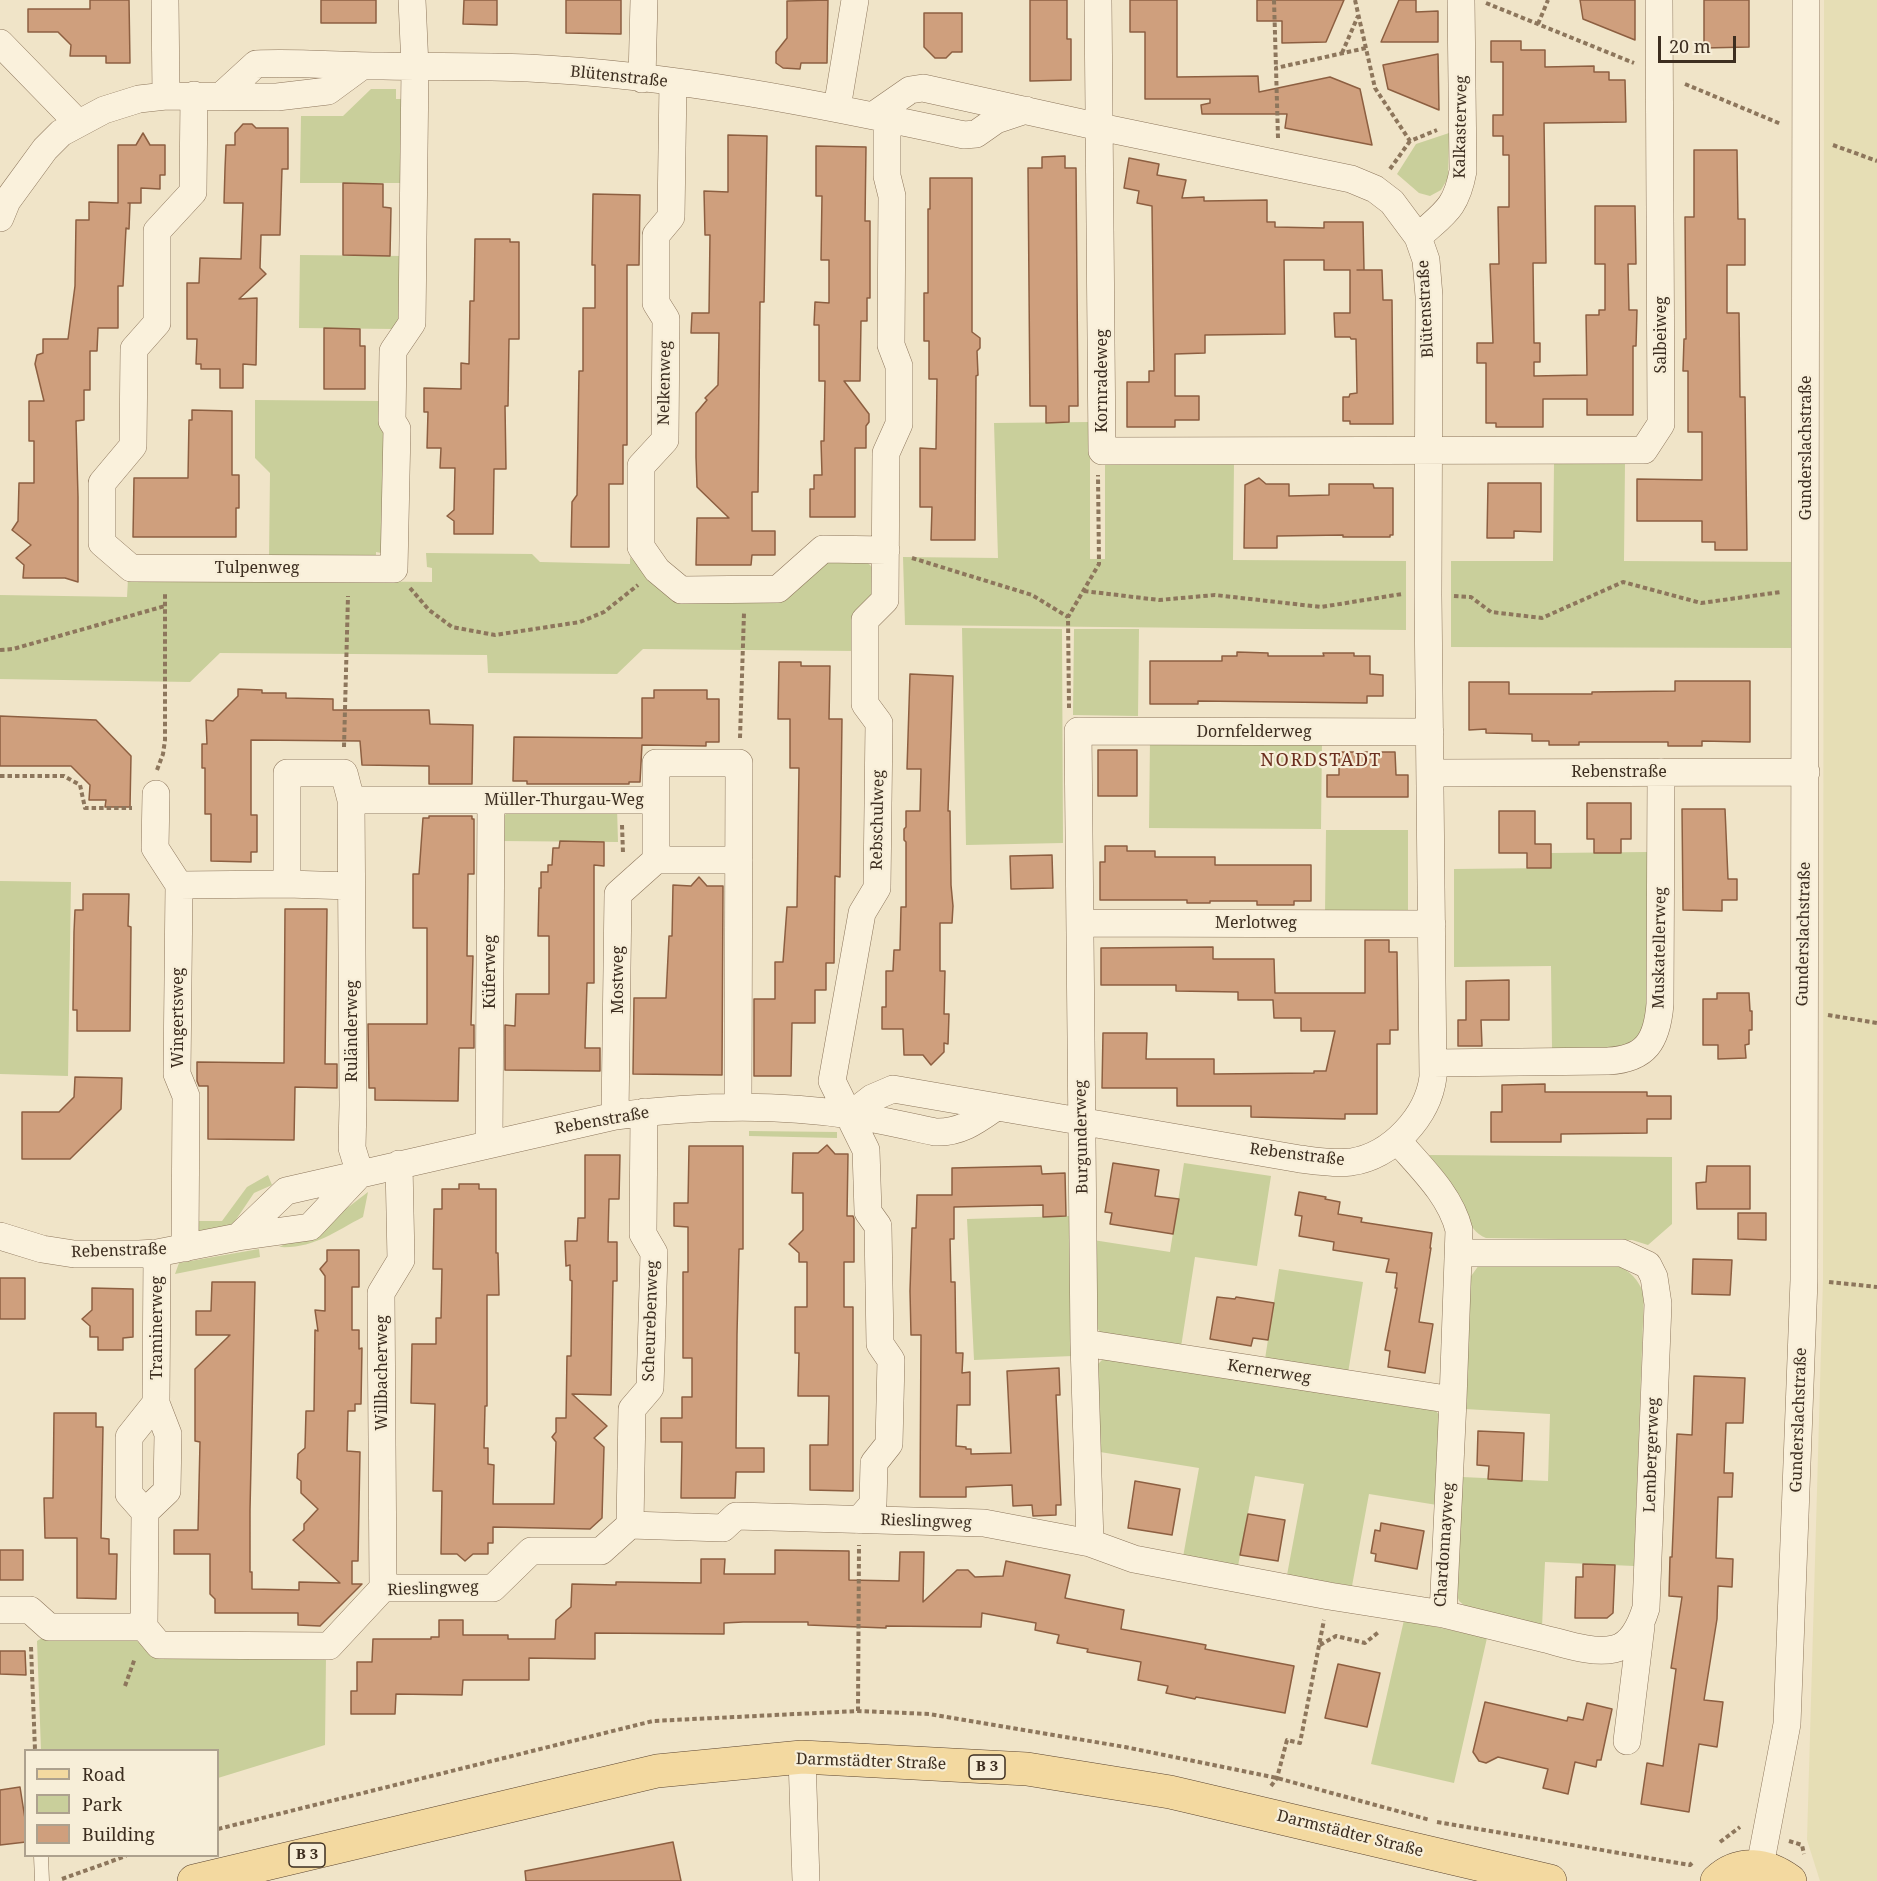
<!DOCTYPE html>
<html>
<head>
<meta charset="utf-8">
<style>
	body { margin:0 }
	#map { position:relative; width:1877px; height:1881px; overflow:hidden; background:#f0e4c8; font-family:"Noto Serif",serif }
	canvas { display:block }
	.legend { position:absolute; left:24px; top:1749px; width:195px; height:108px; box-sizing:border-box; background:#f7eed8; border:2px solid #ada18e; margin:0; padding:8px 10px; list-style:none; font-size:18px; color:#3d2e20 }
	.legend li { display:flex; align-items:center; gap:12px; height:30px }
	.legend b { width:30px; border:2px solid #ada18e }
	.scale { position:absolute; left:1658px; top:36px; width:78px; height:27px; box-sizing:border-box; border:3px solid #3d2e20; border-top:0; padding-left:8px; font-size:18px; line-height:21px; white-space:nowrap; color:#3d2e20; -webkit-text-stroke:4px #f7eed8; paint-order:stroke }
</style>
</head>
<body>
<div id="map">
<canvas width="1877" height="1881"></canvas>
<ul class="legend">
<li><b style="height:8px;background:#f3d9a0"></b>Road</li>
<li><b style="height:16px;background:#c9cf9b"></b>Park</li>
<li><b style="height:16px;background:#cf9f7d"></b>Building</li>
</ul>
<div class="scale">20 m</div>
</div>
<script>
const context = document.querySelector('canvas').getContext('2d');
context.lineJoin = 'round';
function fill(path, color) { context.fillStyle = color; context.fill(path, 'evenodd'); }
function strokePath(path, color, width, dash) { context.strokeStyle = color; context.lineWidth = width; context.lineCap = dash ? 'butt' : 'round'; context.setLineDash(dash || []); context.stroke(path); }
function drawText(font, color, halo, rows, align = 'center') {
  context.font = font + ' "Noto Serif",serif'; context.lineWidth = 4.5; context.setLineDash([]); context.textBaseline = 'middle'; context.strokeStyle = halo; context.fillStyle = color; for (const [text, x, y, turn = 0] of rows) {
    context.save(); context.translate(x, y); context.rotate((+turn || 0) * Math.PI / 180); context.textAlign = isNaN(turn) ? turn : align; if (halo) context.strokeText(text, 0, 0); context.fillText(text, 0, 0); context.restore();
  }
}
const farmland = new Path2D(`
	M1824 0H1877V1881H1820L1807 1840 1823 1280Z`);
const green = new Path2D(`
	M371 89H396V99H406L405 183H300L301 116H343Z
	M1449 133 1448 178 1441 190 1430 196 1419 193 1397 174 1416 144Z
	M300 255 404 256 403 319 394 329 299 328Z
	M255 400 379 401V423L385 429 383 544 381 553 376 552V557L269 559 270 473 255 458Z
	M1090 422V559H1105V463H1234L1233 560 1406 561V630L905 625 903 557 998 558 994 423Z
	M1554 463H1625L1624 561 1798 562V648L1451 647V561H1553Z
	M426 553 532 554 540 562 630 564V557L671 599 783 600 824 560 866 561 873 568 875 593 855 651 643 649 617 674 488 673 487 655 220 653 190 682 0 679V595L127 597 128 579 432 582V568L427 567Z
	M962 628 1062 629 1063 843 966 845Z
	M1074 629H1139L1138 716 1073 715Z
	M1150 739 1322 740 1321 829 1149 828Z
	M515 806 617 807 618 842 501 841 497 822Z
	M1326 830H1408V913H1325Z
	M1647 852V1009C1646 1015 1645 1022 1643 1028 1630 1057 1579 1049 1552 1049L1551 966 1454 967V869L1550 868 1551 853Z
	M0 881 71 882 68 1076 0 1074Z
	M749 1131 837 1132V1138L749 1136Z
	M1429 1155 1672 1157V1224L1648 1245 1632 1240 1486 1238C1465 1229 1463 1204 1452 1186 1446 1175 1437 1165 1429 1155Z
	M1184 1163 1271 1176 1257 1266 1195 1257 1181 1347 1102 1334 1096 1327 1093 1240 1170 1252Z
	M268 1175 272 1185 254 1193 227 1233 194 1236 195 1221H222L247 1187Z
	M368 1192 363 1217C334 1232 313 1249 279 1247L325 1225Z
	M1070 1216 1073 1356 974 1360 967 1219Z
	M259 1249 260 1257 175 1274 179 1263Z
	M1479 1265H1615C1630 1270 1639 1280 1644 1295L1634 1566 1545 1562 1542 1627 1470 1610 1459 1601 1456 1592 1462 1477 1548 1481 1550 1414 1465 1409 1469 1279Z
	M1279 1269 1363 1282 1348 1373 1265 1359Z
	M1104 1358 1435 1410 1441 1417 1437 1505 1369 1494 1352 1586 1287 1575 1304 1484 1255 1476 1238 1566 1183 1557 1199 1468 1100 1452 1097 1365Z
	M1404 1620 1487 1638 1454 1783 1371 1764Z
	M42 1638 135 1639 152 1655 326 1657 325 1745 218 1778V1750H41L37 1641Z`);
const building = new Path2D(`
	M90 0H129L130 63H106V56H70L71 45 58 32H28V9H90Z
	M321 0H376V23H321Z
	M464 0H497V25L463 24Z
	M566 0H621V34L566 33Z
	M828 0 827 63H801L800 69 783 68 776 63V52L787 38V1Z
	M1030 0H1067V39H1071V80L1030 81Z
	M1130 0H1177V77L1258 76 1259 92 1330 77 1360 89 1372 145 1285 128 1287 114H1202L1201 105 1210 103V99H1145V32H1130Z
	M1257 0H1344L1326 42 1282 43V21H1257Z
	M1399 0H1416V12L1438 11V42H1381Z
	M1580 0H1635V40L1583 19Z
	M1704 0H1749V47L1704 48Z
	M924 13H962V52H952L946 58H935L924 47Z
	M1491 41H1521V50H1545V67L1594 66V72H1609V80H1625L1626 122 1544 123 1546 263H1533L1534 343H1540V362H1534V376L1587 375 1586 315H1599V310H1605V264H1595V206H1635L1636 264H1628L1629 310H1637L1636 346H1633V415H1587V399H1543V427H1496V423H1486V363H1477V343H1493L1490 264H1499L1498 207H1509V155H1503V136H1493V115H1503V62H1491Z
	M1438 54 1439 110 1388 89 1383 65Z
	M243 124H252L256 128H288V169H282L280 235H261L260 268 266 274 239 299 257 298 256 365 243 364V388H220V369H201V364H196L197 339H187V283H199L200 258 241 259 243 203H224L225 169 226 145H235V133Z
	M143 133 150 145H165V175H160V189L141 188V203H128H130L129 229 126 228 123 286H118V328H98L97 351H90V390H84V420L76 421 78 497V582L65 578H23L24 565 16 558 31 545 12 530 18 521 19 483H34V441H29V401H44L35 364 37 355 43 353V339H68L75 286 76 220H89V202L118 203V145H136Z
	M728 135 767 136 764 302H760L758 492H752V531H775V555H752L751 565H696L697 518H729L697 487 696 457V413L707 400 705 398 718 385 719 333H691L692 313H709L710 235H705L704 191 728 192Z
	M816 146 866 147 865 221H870V298H867V321H861L860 381H844L869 414V422L866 426V448H855V517H810V489H814V475H822L821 441H824L825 381H819V325H814L815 302 829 303V260H821L822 196H816Z
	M1694 150H1737L1738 219H1745V265H1727V313H1739L1740 397H1745L1747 550H1715V542H1702V521H1637V479L1702 480V432H1688V371H1683L1684 339H1686L1685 217H1694Z
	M1065 156V168H1076L1078 406H1069V422L1046 423V406H1030L1028 168H1042V157Z
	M1129 158 1159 164 1157 175 1186 180 1182 198 1204 197V201L1267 200V222H1275V227L1324 228V222H1363L1364 270H1357H1382L1383 300H1392L1393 424H1350V421H1343V397H1349L1350 394 1357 393 1356 339H1351L1350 337H1335L1334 313H1350V270H1324V260H1284L1285 334 1205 335V353L1175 354V396H1199V420H1175V427H1127V382H1149V371H1154L1152 206 1137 203 1139 191 1124 188Z
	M930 178H972V332L980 338V348L977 351 978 375 976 376 975 540H931L932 507H920V448L936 449 937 379H929V341H924V293H928V209H930Z
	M343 183 383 184V207L391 208 390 256 343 255Z
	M593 194 640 195 639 265H627V445H623V484H609V547H571L572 502 577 495 579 371H583V308H595V265H592Z
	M475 239H510V242H519V339H509L508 406H505L506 469H494L493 534H454V521L447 516 454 510 455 468H440L441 448H427L428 412H424V388L461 389V363L469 364 470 301H474Z
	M324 328 360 329V346H365V389H324Z
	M192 410 232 411V475H239V508H236V537H133L134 478H188L189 420H192Z
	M1259 478 1266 484H1289V496L1329 495V484H1373L1374 488H1393V535H1390V537H1343V535L1277 536V548H1244L1245 485Z
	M1488 483H1541V532L1514 531V538H1487Z
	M1237 652 1268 653V656H1324L1323 653H1354V656H1370V674L1383 675V696H1367V703L1198 701V704H1150V661H1222V656H1237Z
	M779 662H801V666H830L829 719H842L840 877 835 876 834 963H826V990H815V1023H792L791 1076H754V999H775V962H783L787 907H797L799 768H790V719H778Z
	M910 674 953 676 948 811H950L951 885 953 906 952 923H940V971H945L944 1014H949L948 1044 944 1043V1052L931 1065 923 1055H904L903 1029H882V1007H886V971H893L894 950H900L901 907H906V842L904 840V829L906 827V811H920L921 769H907Z
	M1675 681H1750V742L1702 741V746H1668V742H1579V745H1549V741H1532V734L1486 733V729L1469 730V682H1509V694H1592V692L1675 691Z
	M238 689 262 690V693H286V698L333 699V710H429L430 724 473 725 472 784H429V766L362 765 360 741 251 740V815H257V852H251V862L211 861V814H205V768H202V744H207L206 720 213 721 238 696Z
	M654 690H707V699H719V742H706V746L642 745 640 782H629V784H527V781H513L514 737 642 738V698H654Z
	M0 716 96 720 131 756 130 807H105L106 800H89L90 785 71 766H0Z
	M1098 750H1137V796H1098Z
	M1339 752H1395L1396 775H1408V797H1327V775H1339Z
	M1587 803H1631V839H1621V853H1594V839H1587Z
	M1682 809H1725L1728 879H1737V900H1722V911L1683 910Z
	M1499 811H1535V844H1551V868H1527V853H1499Z
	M429 816H472V819H474V874H468L467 956H473L471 1025H474V1048H459L458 1101 375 1100V1088H369L368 1024H427V928H413V874H419L423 818H429Z
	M560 841 604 842V866L594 865V983H587L585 1048H600V1071L505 1070V1025L515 1026 516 994H549V936H538L539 888H541V872H548V865H552L553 848H559Z
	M1105 846H1127V851H1155V857H1215V865H1311V901H1294V905H1257V901H1210V903H1187V900H1100V862H1105Z
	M1052 855 1053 888 1011 889 1010 856Z
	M699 877 707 886H723L722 1075 633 1074 634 998H666L669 936H672L673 885 691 886Z
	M83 894H129L128 926 131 927 130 1031H77V1010H73L74 932 75 910H83Z
	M285 909H327L325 1064H337V1088L295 1087 294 1140 208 1139V1086H199L197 1081V1062L284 1063Z
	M1365 940H1389V952H1397L1398 1030H1390V1044H1377V1114H1345V1119L1251 1117V1106H1177V1088H1102L1103 1033H1147L1146 1059H1214V1074L1314 1073V1071H1326L1335 1031H1301V1018H1274L1273 1000H1238V992L1176 991V985H1101V948L1213 947V959H1274L1275 993H1365Z
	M1509 980V1020H1481L1482 1046H1458V1020H1466V981Z
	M1717 993H1749L1750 1011H1752V1030H1749V1044L1745 1045 1746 1058 1718 1059V1045H1703V999H1717Z
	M75 1077 122 1078 121 1109 70 1159H22V1112H59L74 1097Z
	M1545 1084V1092H1647V1096H1671V1119H1647V1133L1561 1134V1142H1491V1112H1502V1085Z
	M827 1145 835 1154H848L847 1216H853L854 1219V1262H844V1307H853V1491L810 1490V1445H828L829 1396H798L799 1353H795V1307H807V1262H799V1253L789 1244 803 1230V1193H792L793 1153H818Z
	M689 1146H743V1249H739L737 1334 736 1448H764V1472H736L735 1498H681L682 1442H661V1418H682V1397H692V1358H683V1272H688V1227L674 1226V1203H688Z
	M585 1155H620L619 1199H609L608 1242H617V1281H613L611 1395 572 1394 607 1426 594 1438 604 1447 602 1518 590 1529 493 1527V1543H488V1554H473L465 1561 457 1554H441L442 1491H433L435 1404 411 1403 412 1344H436V1318H441L442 1269H433L434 1209H442V1189H459V1184H479V1189H496V1253H498L499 1295H487V1406H485L484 1448H488V1464L494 1465 493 1504H554L556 1442 552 1437 556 1432V1418H566L567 1356H571L572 1281 570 1280V1265L566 1266 565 1241H577L578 1218H585Z
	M1113 1163 1159 1170 1155 1196 1179 1199 1173 1234 1110 1224 1112 1213 1105 1212Z
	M1041 1166 1042 1174 1065 1173 1066 1216 1043 1217V1205L954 1207V1239H950L951 1282H955L956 1353H963L962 1373 970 1372V1405H957L956 1446 966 1447V1449H971V1454L1011 1453 1007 1371 1059 1368 1060 1395H1056L1061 1505H1056V1515L1033 1516 1032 1505 1013 1506 1012 1485 966 1487V1497H920L921 1335H911L910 1291 912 1228H916L917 1195H952V1168Z
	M1707 1166H1750V1209H1697L1696 1183 1706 1182Z
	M1299 1192 1326 1197 1325 1199 1340 1202 1338 1214 1362 1218 1361 1222 1432 1233 1430 1248H1431L1419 1322 1433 1324 1425 1373 1388 1367 1390 1351 1385 1350 1397 1288H1395L1397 1273 1386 1272 1389 1259 1333 1250 1334 1242 1299 1236 1302 1216 1295 1215Z
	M1738 1213H1766V1240L1738 1239Z
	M327 1250H359V1287H352V1330H359V1349L362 1348 361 1404H355V1411H348L347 1451 360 1452 358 1561H352V1584H362L320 1626 298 1625V1613H215V1599L210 1594V1554H174V1530H198L200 1442 195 1441V1369L230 1335H196V1311H211L212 1282H255L250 1510V1572H252V1589L299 1590V1582L340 1583 293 1540 304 1530V1524L318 1509 301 1493V1481L297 1478 298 1454 305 1448 306 1411H314L315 1330 318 1331 315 1310 325 1311V1276L320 1269 327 1261Z
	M1693 1259 1732 1260 1730 1295 1692 1294Z
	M0 1278H25V1319H0Z
	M92 1288 133 1289V1337L123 1338V1350H98V1337H90V1326L82 1319 92 1310Z
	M1217 1297 1235 1299 1236 1297 1274 1303 1268 1340 1253 1338 1251 1346 1210 1339Z
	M1694 1376 1745 1378 1743 1423H1726L1724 1473H1733L1732 1497H1718L1716 1558 1733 1559 1732 1587 1718 1586 1717 1619 1704 1700 1723 1702 1717 1747 1699 1744 1689 1812 1641 1804 1647 1763 1663 1766 1676 1669 1671 1668 1682 1597 1669 1596 1670 1557H1672L1677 1434 1692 1435Z
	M54 1413H96V1427H103L101 1538 109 1539V1554H117L116 1599 77 1598V1538H45L44 1498H53Z
	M1478 1431 1524 1433 1522 1481 1488 1479 1489 1466 1477 1465Z
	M1135 1481 1180 1489 1172 1535 1128 1528Z
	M1248 1514 1285 1520 1278 1561 1240 1555Z
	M1381 1523 1424 1531 1417 1569 1375 1561 1376 1554 1371 1553 1375 1530 1380 1531Z
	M0 1550H23V1580H0Z
	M775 1550 849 1551V1580L899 1581 900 1552H924L923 1602 957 1570H968L975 1577 1003 1576 1006 1561 1070 1575 1065 1598 1124 1610 1121 1629 1206 1645 1205 1649 1294 1666 1285 1713 1196 1697 1195 1699 1166 1693 1168 1686 1138 1680 1141 1662 1087 1652 1088 1649 1057 1643 1059 1635 1035 1630 1036 1623 982 1613 981 1627 886 1626V1628L808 1625V1622H743L724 1623V1634L595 1633V1659L529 1658V1680H463L462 1695 396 1694 395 1714H351V1691H357V1662H372L373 1639H431V1637H439V1620H463V1635H508V1639H555L556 1620 571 1607 572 1584 616 1585V1582H621L701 1583V1559H725L724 1574H775Z
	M1583 1564 1615 1565 1613 1613 1607 1618H1575L1576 1577H1583Z
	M0 1651H25L26 1675 0 1674Z
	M1338 1664 1380 1673 1367 1727 1325 1718Z
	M1485 1702 1567 1721 1568 1717 1583 1720 1587 1703 1612 1709 1601 1760H1597L1596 1767 1575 1762 1568 1794 1543 1788 1548 1769 1498 1757 1486 1763 1479 1761 1473 1752Z
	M20 1787 26 1825V1842L0 1845V1790Z
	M673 1842 681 1881H526L525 1871Z`);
const path = new Path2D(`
	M1274 0 1276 68
	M1355 0 1375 88 1410 141 1437 130
	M1486 3 1634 63
	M1538 24 1548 0
	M1342 53 1358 16
	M1685 84 1781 124
	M1278 138 1276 68 1366 48
	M1833 145 1877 161
	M1390 169 1410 141
	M912 558 1032 595 1068 617
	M410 588 429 610 452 627 495 635 580 622 604 612 638 585
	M1084 591 1159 600 1215 595 1321 607 1402 594
	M1454 596 1471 597 1491 612 1542 618 1623 582 1701 603 1781 592
	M0 650 13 649 165 606
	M1069 708 1068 617 1099 564 1098 475
	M740 738 744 613
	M344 747 348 596
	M157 770 163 754 165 740V593
	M0 776H64L80 785 85 808H132
	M622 825 623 853
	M1828 1015 1877 1023
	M1829 1282 1877 1287
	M1320 1645 1336 1636 1365 1643 1380 1631
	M31 1647 35 1750
	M125 1686 135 1658
	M858 1711 859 1545
	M1271 1786 1277 1778 1287 1740 1300 1743 1324 1620
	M1437 1822 1690 1865 1692 1863
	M218 1829 653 1721 858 1711 929 1714 1125 1747 1277 1778 1430 1820
	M1789 1841 1802 1845 1804 1854
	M1720 1842 1740 1827
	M62 1879 126 1856`);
const service = new Path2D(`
	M41 1856 42 1881`);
const minor = new Path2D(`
	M165 0 166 96
	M1098 0 1102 451 1644 450 1661 424 1659 0
	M0 43 78 123
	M642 79 644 0
	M673 82 671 217 656 235V303L666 319 665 440 641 466V547L657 570 681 590 778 589 823 549 886 550
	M194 95 193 192 157 231V323L134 349 133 446 102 483V543L131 568 394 569 397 429 392 421 393 351 412 323 415 67 412 0
	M221 96 256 64C298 62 340 66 383 66 431 67 480 66 528 68 676 75 820 104 964 135L976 134 996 120 1026 110
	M837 108 855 0
	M0 218 7 201 45 149 61 133 104 110 139 99 166 96 277 97 328 91 362 66
	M1418 237C1444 213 1456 209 1463 171L1461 0
	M1431 773 1806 772
	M156 794 155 848 179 885 177 1074 186 1096 185 1248
	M351 800H656
	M656 860V763H739L738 1107
	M179 885 287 884
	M351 886 287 884V773H344L351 800 353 1105 352 1148 360 1174
	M1080 923 1432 924
	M1433 1063 1608 1061C1646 1059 1657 1041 1660 1004L1661 772
	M850 1115 872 1098 893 1089 1300 1159C1316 1161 1334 1164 1351 1162 1392 1156 1428 1116 1433 1077L1428 595 1429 296 1426 260 1418 237 1392 202 1375 189 1351 179 1100 127 923 88 910 90 874 115
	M615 1116 618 894 656 860H739
	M489 1143 491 800
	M0 1236 42 1249 74 1254H139L157 1253 238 1237 310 1227 360 1174
	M238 1237 286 1191 615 1116C692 1106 772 1103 849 1115 878 1119 907 1126 935 1132 960 1133 976 1121 996 1107
	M1084 1343 1453 1400
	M145 1512 129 1494V1437L156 1403
	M859 1520 873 1504 874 1463 889 1444 891 1360 880 1344 878 1226 868 1212 866 1150 832 1081 862 913 877 888 879 723 865 704V620L885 600 886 453 899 424V366L891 345 892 196 887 176V119
	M630 1525 632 1409 650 1388 654 1253 643 1234 644 1112
	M1090 1543 1084 1343 1078 731 1430 732
	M383 1588 381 1293 401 1260 399 1164
	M0 1610H30L49 1627H144L159 1645 329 1646 383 1588H493L531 1551H601L630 1525 723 1528 736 1516 984 1523 1090 1543 1134 1559 1329 1596 1443 1614 1453 1400 1459 1230C1450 1194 1420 1167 1397 1140
	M1443 1614C1476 1622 1509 1630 1541 1638 1563 1643 1591 1654 1614 1649 1633 1645 1641 1624 1646 1608L1658 1304 1654 1277 1648 1265 1622 1253H1459
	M144 1627 145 1512 167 1491 168 1434 156 1403 157 1253
	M1627 1741 1641 1626
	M802 1757 806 1881
	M1760 1866 1787 1724 1804 1280 1806 0`);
const primary = new Path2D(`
	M194 1881 657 1771 802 1757 1027 1769 1170 1792 1550 1881
	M1717 1881C1739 1860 1767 1864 1790 1881`);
const shields = [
	[987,1767,36],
	[307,1855,36]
];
const shieldNames = [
	["B 3",987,1767],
	["B 3",307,1855]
];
const streetNames = [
	["Blütenstraße",619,77,6],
	["Kalkasterweg",1461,127,-89],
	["Blütenstraße",1426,309,-93],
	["Salbeiweg",1661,335,-90],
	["Kornradeweg",1102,381,-90],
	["Nelkenweg",665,383,-89],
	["Gunderslachstraße",1806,448,-90],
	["Tulpenweg",257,568],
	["Dornfelderweg",1254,732],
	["Rebenstraße",1619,772],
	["Müller-Thurgau-Weg",564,800],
	["Rebschulweg",878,820,-89],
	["Merlotweg",1256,923],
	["Gunderslachstraße",1804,934,-89],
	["Muskatellerweg",1660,948,-89],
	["Küferweg",490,972,-90],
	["Mostweg",618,980,-90],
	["Wingertsweg",178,1018,-90],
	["Ruländerweg",352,1031,-90],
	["Rebenstraße",602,1121,-10],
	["Burgunderweg",1082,1137,-91],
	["Rebenstraße",1297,1155,7],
	["Rebenstraße",119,1251,-2],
	["Scheurebenweg",651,1321,-88],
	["Traminerweg",157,1328,-90],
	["Kernerweg",1269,1372,9],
	["Willbacherweg",382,1373,-90],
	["Gunderslachstraße",1799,1420,-88],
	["Lembergerweg",1652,1455,-88],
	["Rieslingweg",926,1522,2],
	["Chardonnayweg",1445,1545,-86],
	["Rieslingweg",433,1589,-2],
	["Darmstädter Straße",871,1762,2],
	["Darmstädter Straße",1350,1834,14]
];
const neighbourhoodNames = [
	["NORDSTADT",1321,761]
];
fill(farmland, '#e6deb5');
fill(green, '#c9cf9b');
fill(building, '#cf9f7d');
strokePath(building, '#8d5f41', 1.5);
strokePath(service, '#8d765c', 15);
strokePath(minor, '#8d765c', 28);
strokePath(primary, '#5b4430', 34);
strokePath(path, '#8d765c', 4, [4.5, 3]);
strokePath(service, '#faf1dc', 14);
strokePath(minor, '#faf1dc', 27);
strokePath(primary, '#f3d9a0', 33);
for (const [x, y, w] of shields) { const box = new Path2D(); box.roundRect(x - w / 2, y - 12, w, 24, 4.5); context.fillStyle = '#f7eed8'; context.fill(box); strokePath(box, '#3d2e20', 1.5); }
drawText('bold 15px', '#3d2e20', null, shieldNames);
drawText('16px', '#3d2e20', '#f7eed8', streetNames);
context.letterSpacing = '1.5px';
drawText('18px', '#6b2e1e', '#f7eed8', neighbourhoodNames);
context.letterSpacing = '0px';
</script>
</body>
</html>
